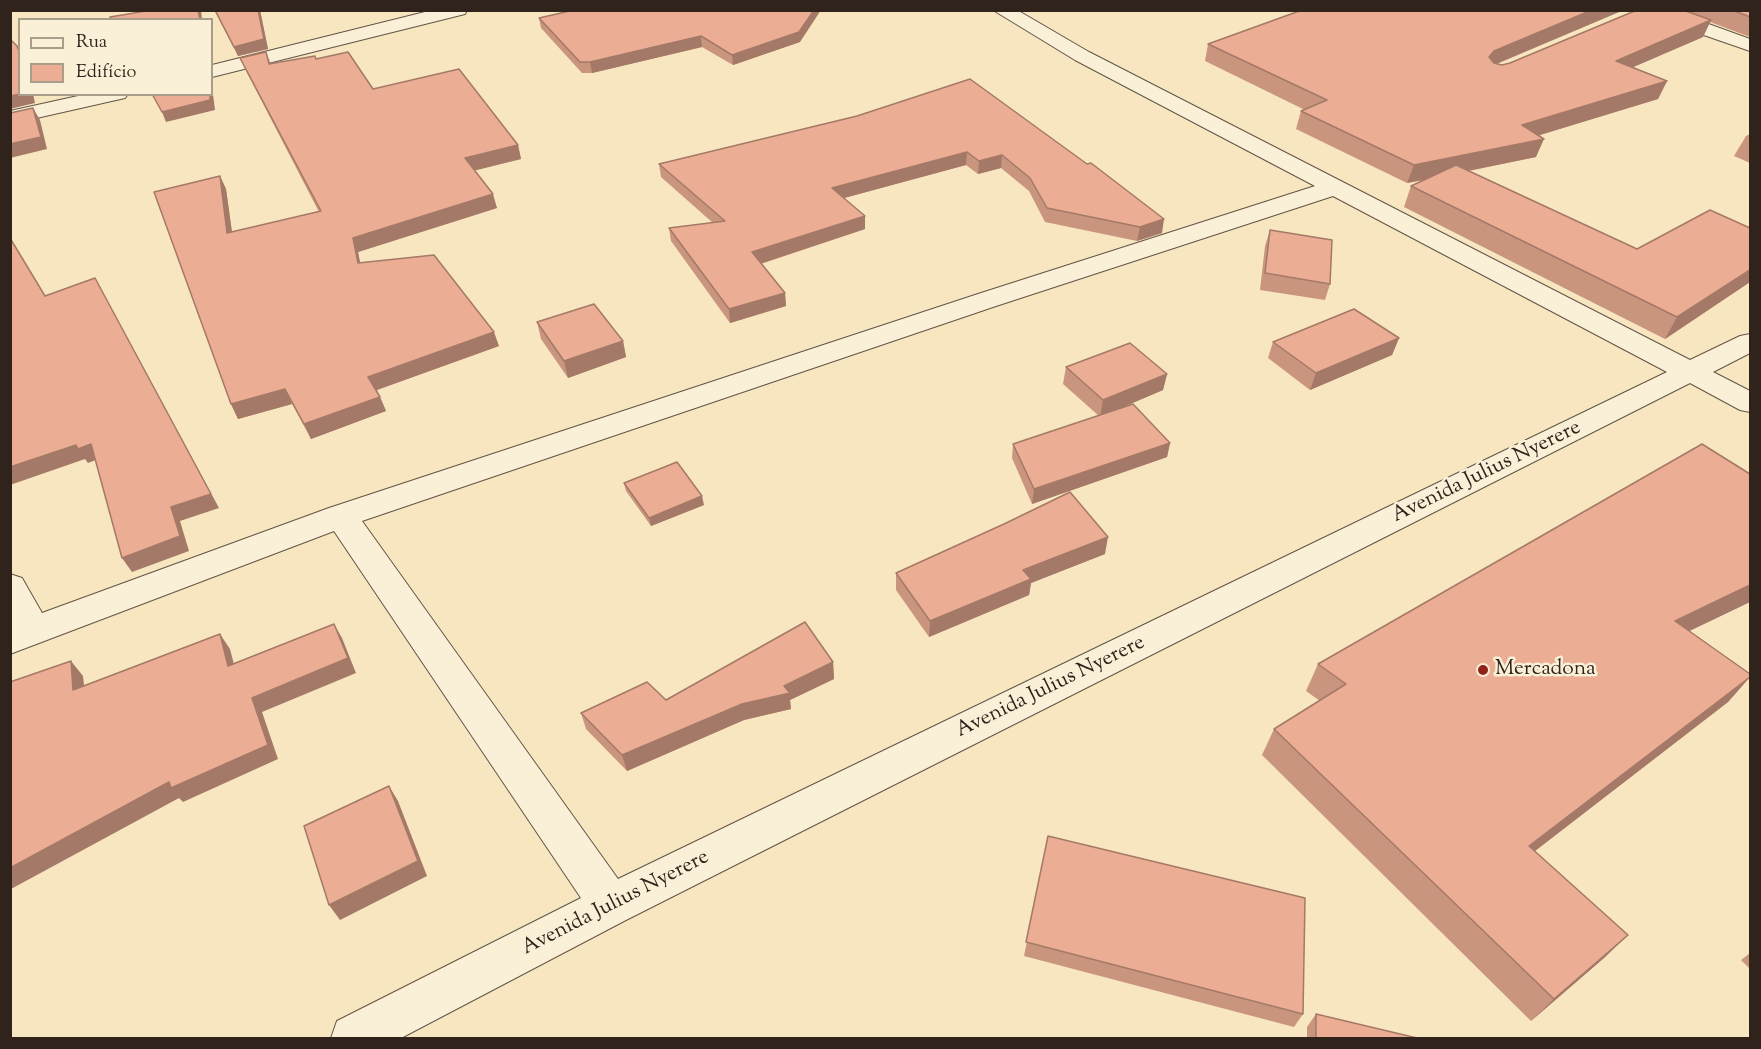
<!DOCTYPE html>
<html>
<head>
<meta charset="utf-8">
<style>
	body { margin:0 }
	#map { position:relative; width:1761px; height:1049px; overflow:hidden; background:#f8e6c1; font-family:"Sorts Mill Goudy",serif }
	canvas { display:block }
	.frame { position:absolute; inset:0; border:12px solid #2f231c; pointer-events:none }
	.legend { position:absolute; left:18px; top:18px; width:195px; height:78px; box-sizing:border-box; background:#faefd7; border:2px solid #a99d8c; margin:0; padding:8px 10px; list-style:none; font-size:18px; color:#2f231c }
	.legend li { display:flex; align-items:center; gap:12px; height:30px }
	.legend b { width:30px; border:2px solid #a99d8c }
</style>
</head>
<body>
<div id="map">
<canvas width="1761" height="1049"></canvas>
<div class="frame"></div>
<ul class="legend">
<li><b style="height:8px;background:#faefd7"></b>Rua</li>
<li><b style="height:16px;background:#ebad93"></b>Edifício</li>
</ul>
</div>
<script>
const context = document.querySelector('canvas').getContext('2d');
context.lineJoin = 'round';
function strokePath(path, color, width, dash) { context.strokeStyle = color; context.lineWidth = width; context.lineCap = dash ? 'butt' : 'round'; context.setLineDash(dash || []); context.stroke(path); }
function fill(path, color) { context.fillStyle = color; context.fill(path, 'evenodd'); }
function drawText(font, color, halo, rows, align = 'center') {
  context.font = font + ' "Sorts Mill Goudy",serif'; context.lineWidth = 5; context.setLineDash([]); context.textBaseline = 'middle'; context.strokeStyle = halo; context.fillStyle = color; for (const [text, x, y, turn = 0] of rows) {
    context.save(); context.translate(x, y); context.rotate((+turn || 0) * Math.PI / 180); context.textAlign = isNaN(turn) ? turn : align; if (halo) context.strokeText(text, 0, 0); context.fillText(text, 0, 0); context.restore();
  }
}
const minor = new Path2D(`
	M433 10H467L465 14 212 77V65Z
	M993 10H1017L1089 52 1690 360 1740 336 1750 334V353L1713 372 1750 391V412L1740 410 1690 383 626 920 401 1038H331L337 1021 581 898 334 531 10 654V574L22 578 42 613 329 508 978 294 1315 186 1075 60ZM1333 196 1667 372 618 879 362 521 996 306Z
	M1641 10H1670L1750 39V51L1643 14Z
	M87 94H128L125 98 10 124V111Z`);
const wall = new Path2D(`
	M214 10H260L268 49 238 56Z
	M1637 10H1750V37L1710 22 1703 37 1633 67 1667 81 1658 99 1539 135 1536 157 1469 171 1637 249 1750 228V282L1665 339 1404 207 1411 186 1424 180 1407 183 1296 129 1301 111 1305 110 1205 61 1208 44 1497 64 1502 65 1510 63Z
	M539 18 800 42 733 65 702 47 592 73H582L541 28Z
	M266 52 271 64 316 59 373 89 518 145 521 159 475 170 497 208 358 252 360 263 499 346 377 390 386 411 311 439 292 404 238 419 231 404 220 176 226 189 232 232 319 212 246 71 240 58Z
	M970 79 1162 233 1137 241 1045 222 1029 191 1001 168 978 174 966 165 844 198 865 229 761 264 785 293 786 306 730 323 671 241 669 228 713 223 661 177 659 164 857 116Z
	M1750 134V163L1734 156 1746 136Z
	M1270 230 1330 284 1325 300 1260 290 1265 246Z
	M537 322 623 341 626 357 568 378 541 339Z
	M1399 338 1392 355 1310 390 1268 358 1273 342Z
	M1066 367 1167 374 1163 390 1113 411 1170 443 1167 457 1032 504 1012 458 1013 444 1099 416 1063 384Z
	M1750 474V602L1689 631 1750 674V677L1728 702 1535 851 1628 935 1604 958 1531 1021 1262 755 1274 729 1320 701 1306 691 1318 664Z
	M624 483 704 505 651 526 626 491Z
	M1105 554 1031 583 1029 595 929 637 896 590V573Z
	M833 662 834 679 790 700 791 709 744 720 627 771 586 729 581 713 666 700Z
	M1048 836 1303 1014 1294 1027 1024 956Z
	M1750 953V969L1741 960Z
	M1316 1014 1417 1038H1307V1027Z`);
const shadedWall = new Path2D(`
	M198 10H201L202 20H200Z
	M258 10H260L268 49 238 56 234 47Z
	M814 10H821L800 42 733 65 732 55Z
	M1592 10H1624L1487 68 1489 57 1494 51Z
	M1711 20 1703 37 1608 78 1616 61Z
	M701 36 702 47 592 73 590 62Z
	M1667 81 1658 99 1514 143 1522 125Z
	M212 87 215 110 166 122 162 112 212 94Z
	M20 94H33L35 103 10 109V96Z
	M33 108 40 120 47 149 10 158V144Z
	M1544 139 1536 157 1407 183 1414 165Z
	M518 145 521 159 469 172 465 158Z
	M967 152 966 165 833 201 832 188Z
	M1002 155 1001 168 978 174 979 161Z
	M220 176 226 189 234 247 227 233Z
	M493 194 497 208 358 252 363 278 358 263 353 238Z
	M865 216V229L753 266 752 252Z
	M1164 219 1162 233 1137 241 1140 227Z
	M1750 270V282L1665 339 1677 317Z
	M95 278 219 508 180 521 189 551 132 572 122 558Z
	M785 293 786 306 730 323 729 309Z
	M494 332 499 346 374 391 368 377Z
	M1399 338 1392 355 1310 390 1316 373Z
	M623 341 626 357 568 378 564 361Z
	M1167 374 1163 390 1100 417 1103 400Z
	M285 389 292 404 238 419 231 404Z
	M380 397 386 411 311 439 304 424Z
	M1170 443 1167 457 1032 504 1034 489Z
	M91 444 101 458 88 463 85 459 10 485V467L76 445Z
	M702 496 704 505 651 526 649 518Z
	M1108 537 1105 554 1031 583 1029 595 929 637 930 621 1023 570Z
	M1750 585V602L1654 648 1675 621Z
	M334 624 342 638 356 673 262 712 278 759 183 802 179 798 11 889H10V868L252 698Z
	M220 634 230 649 238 680 228 666Z
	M71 661 83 676 86 704 73 690Z
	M833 662 834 679 790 700 791 709 744 720 627 771 622 755 784 686Z
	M1750 677 1728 702 1509 871 1529 846Z
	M389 786 398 801 427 876 340 920 329 905Z
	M1628 935 1604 958 1531 1021 1554 999Z`);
const building = new Path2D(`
	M198 10 200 20H111L110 17 152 10Z
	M215 10H258L264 39 234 47Z
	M574 10H814L799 32 732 55 701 36 590 62H580L539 18Z
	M1302 10H1592L1494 51 1489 57 1494 63 1502 65 1510 63 1637 10H1683L1711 20 1616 61 1667 81 1522 125 1544 139 1414 165 1301 111 1327 100 1208 44Z
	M1732 10H1750V17Z
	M10 39 17 46 20 54V94L10 96Z
	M266 52 269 64 315 56 316 59 348 52 373 89 459 69 518 145 465 158 493 194 353 238 358 263 434 255 494 332 368 377 380 397 304 424 285 389 231 404 154 192 220 176 227 233 321 211 240 58Z
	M970 79 1087 164 1091 163 1164 219 1140 227 1047 208 1030 178 1002 155 979 161 967 152 832 188 865 216 752 252 785 293 729 309 669 228 725 221 659 164 857 116Z
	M152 94H210V100L162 112Z
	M33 108 41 137 10 144V113Z
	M1456 165 1637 249 1710 210 1750 228V270L1677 317 1411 186Z
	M1270 230 1332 240 1330 284 1265 273Z
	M10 238 45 296 95 278 211 494 171 507 180 536 122 558 91 444 78 449 76 445 10 467Z
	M594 304 623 341 564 361 537 322Z
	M1354 309 1399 338 1316 373 1273 342Z
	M1130 343 1167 374 1103 400 1066 367Z
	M1133 404 1170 443 1034 489 1013 444Z
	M1702 444 1750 474V585L1675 621 1750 674V677L1529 846 1628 935 1554 999 1274 729 1346 684 1318 664Z
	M677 462 702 496 649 518 624 483Z
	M1070 492 1108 537 1023 570 1031 579 930 621 896 573 1004 524Z
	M805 622 833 662 784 686 790 693 742 704 622 755 581 713 647 682 666 700Z
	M334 624 348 658 252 698 268 745 171 788 169 782 10 868V682L71 661 73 690 220 634 228 666Z
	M389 786 418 861 329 905 304 826Z
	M1048 836 1305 898 1303 1014 1026 942Z
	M1316 1014 1417 1038H1316Z`);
const markers = [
	[1483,670,6,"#8f2418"]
];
const streetNames = [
	["Avenida Julius Nyerere",1487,473,-26],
	["Avenida Julius Nyerere",1051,688,-26],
	["Avenida Julius Nyerere",616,904,-27]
];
const poiNames = [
	["Mercadona",1495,670]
];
strokePath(minor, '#615445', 2);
fill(minor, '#faefd7');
fill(wall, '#ca957e');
fill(shadedWall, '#a47967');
fill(building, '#ebad93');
strokePath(building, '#a47967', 1.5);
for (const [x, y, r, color] of markers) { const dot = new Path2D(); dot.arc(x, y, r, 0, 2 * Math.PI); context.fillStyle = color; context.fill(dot); strokePath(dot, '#faefd7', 2); }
drawText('21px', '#2f231c', '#faefd7', streetNames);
drawText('21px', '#2f231c', '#faefd7', poiNames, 'left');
</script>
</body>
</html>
